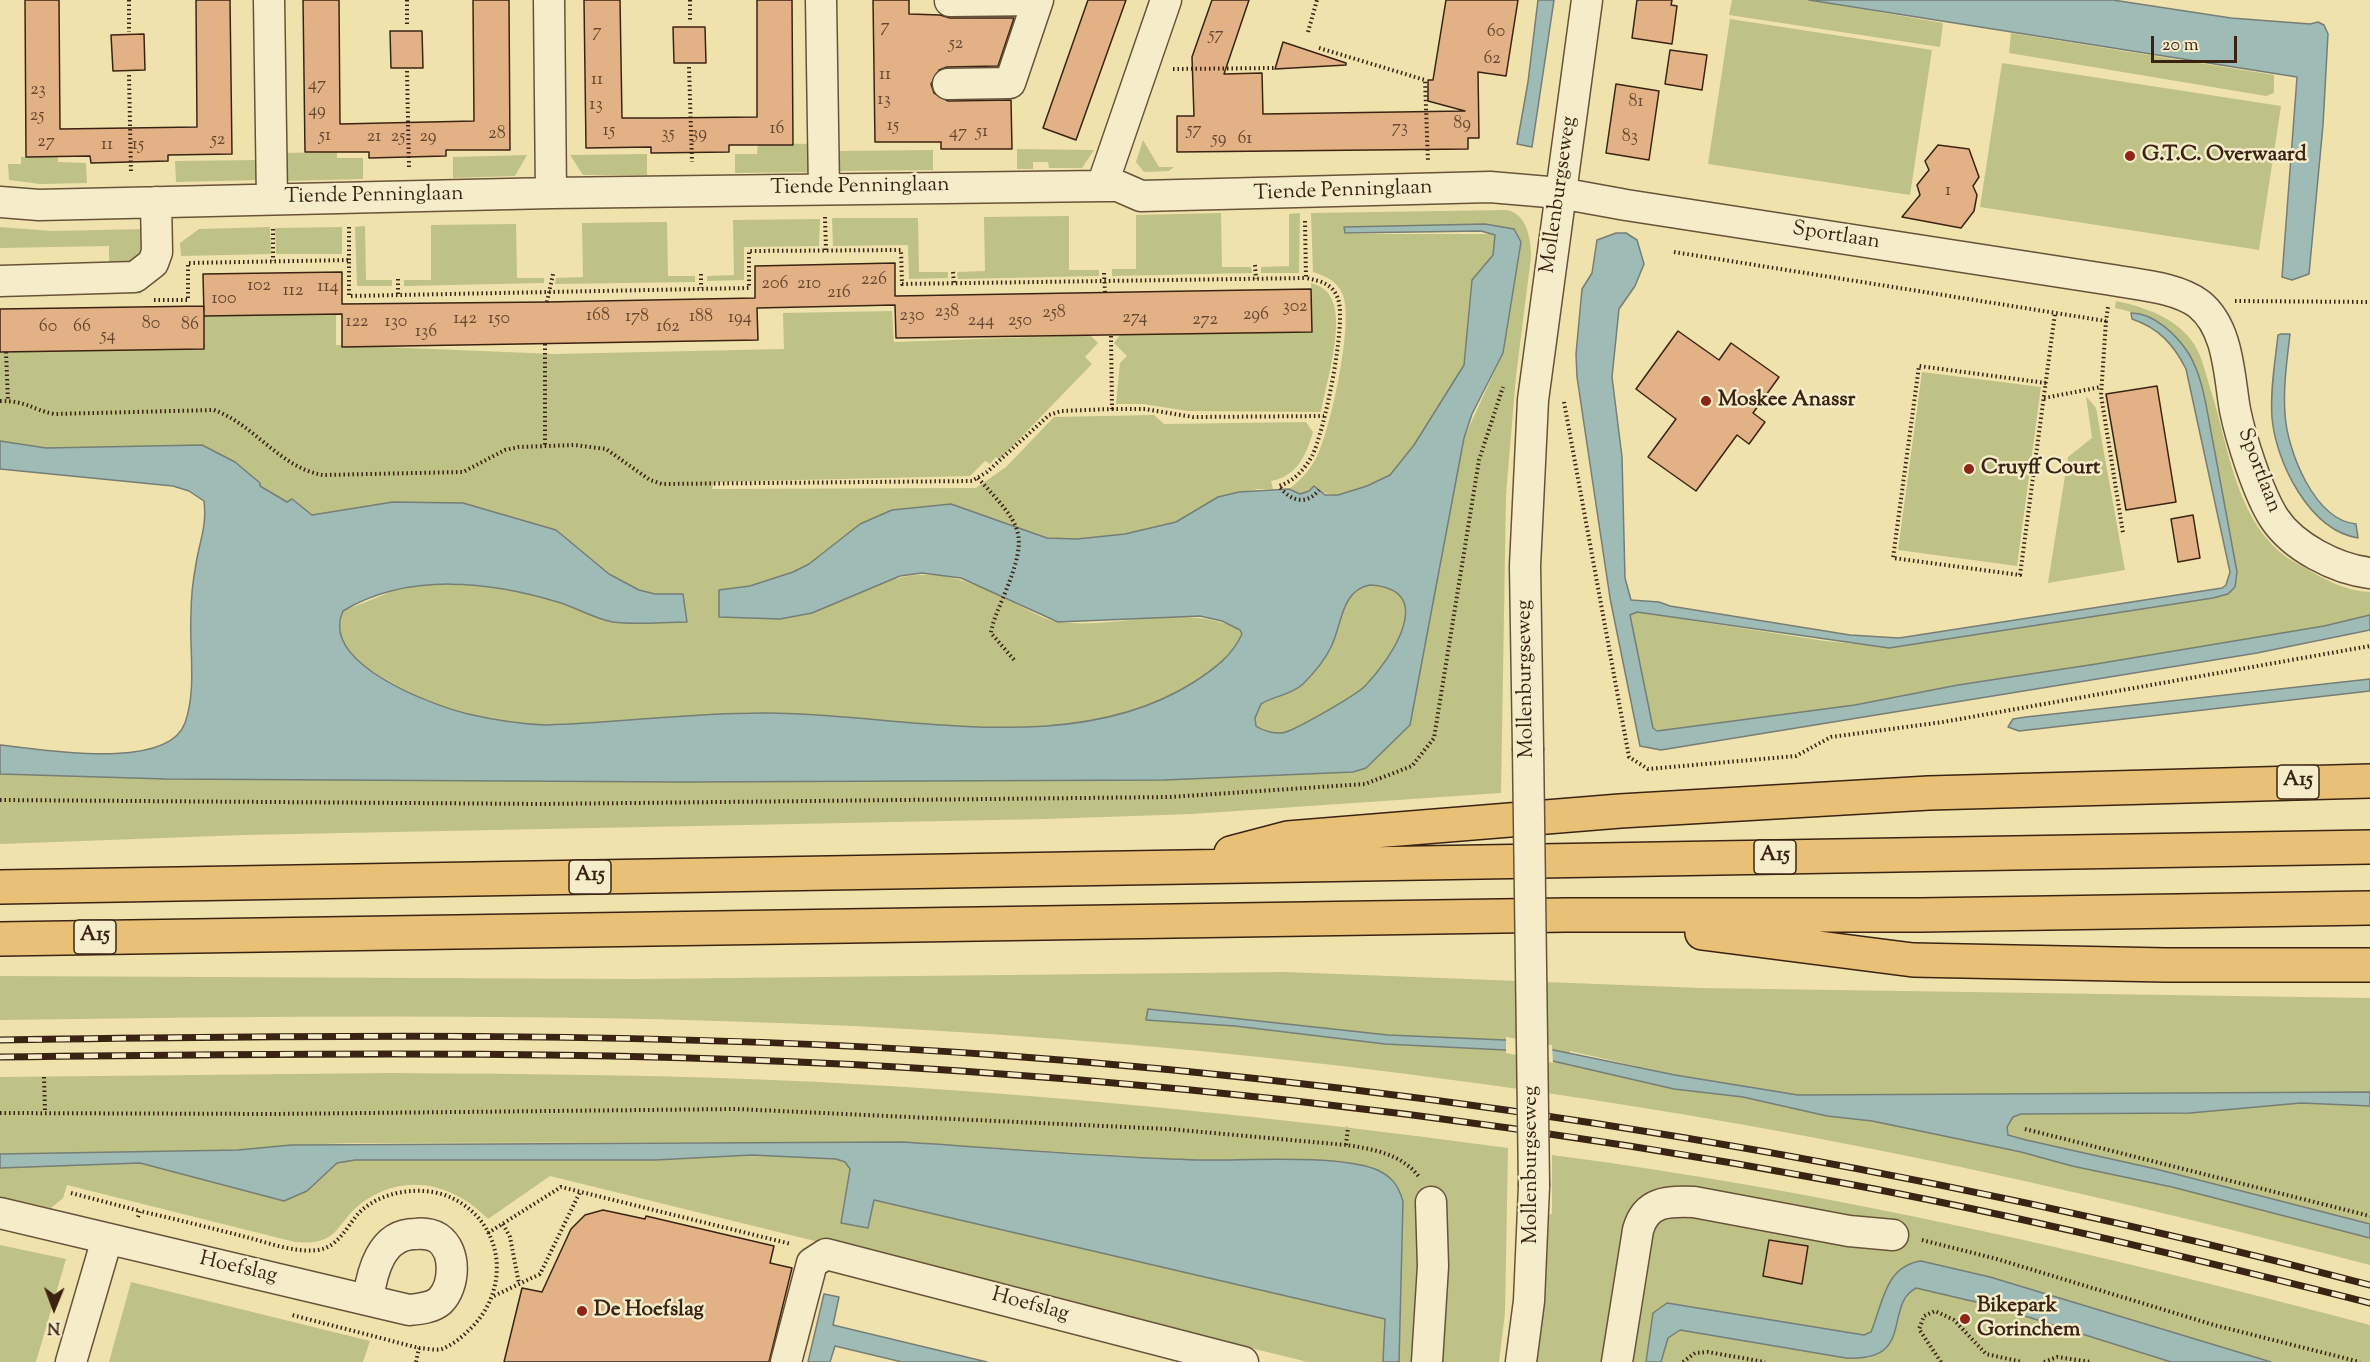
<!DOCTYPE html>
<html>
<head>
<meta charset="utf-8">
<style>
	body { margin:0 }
	#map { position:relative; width:2370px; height:1362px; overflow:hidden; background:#f0e2ad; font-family:"Sorts Mill Goudy",serif }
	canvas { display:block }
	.north { position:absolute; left:24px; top:1278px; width:60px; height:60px; -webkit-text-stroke:4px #f5ecca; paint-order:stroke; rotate:181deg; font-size:16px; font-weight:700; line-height:24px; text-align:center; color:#3b2314 }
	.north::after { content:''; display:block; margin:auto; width:21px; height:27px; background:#3b2314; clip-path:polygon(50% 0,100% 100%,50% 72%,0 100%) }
	.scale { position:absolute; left:2151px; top:36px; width:86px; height:27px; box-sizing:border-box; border:3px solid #3b2314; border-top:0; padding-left:8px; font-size:18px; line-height:21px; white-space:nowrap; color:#3b2314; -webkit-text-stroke:4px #f5ecca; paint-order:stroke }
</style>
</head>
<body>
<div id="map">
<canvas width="2370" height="1362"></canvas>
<div class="north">N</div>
<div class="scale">20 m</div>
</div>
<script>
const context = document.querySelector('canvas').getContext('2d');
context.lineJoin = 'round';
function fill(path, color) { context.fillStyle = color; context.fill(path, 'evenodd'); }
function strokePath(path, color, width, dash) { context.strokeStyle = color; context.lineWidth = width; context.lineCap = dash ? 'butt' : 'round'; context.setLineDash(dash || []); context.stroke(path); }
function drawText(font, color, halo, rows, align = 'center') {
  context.font = font + ' "Sorts Mill Goudy",serif'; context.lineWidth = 5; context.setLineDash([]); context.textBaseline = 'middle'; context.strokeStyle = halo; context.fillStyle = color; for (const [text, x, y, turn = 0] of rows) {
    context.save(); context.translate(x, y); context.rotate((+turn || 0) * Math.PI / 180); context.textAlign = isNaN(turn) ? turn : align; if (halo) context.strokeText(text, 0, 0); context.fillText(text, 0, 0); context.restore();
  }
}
const green = new Path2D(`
	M1732 0H1809L1943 23 1940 47 1729 15Z
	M1730 19 1932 50 1910 195 1708 164Z
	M2011 33 2274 75V93L2266 96 2009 53Z
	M2002 63 2281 106 2259 250 1980 207Z
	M1143 140 1159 167H1174L1169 171 1144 172 1136 162Z
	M758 143 813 144 814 172 735 173V154H757Z
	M1017 149 1094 150 1082 168H1049L1048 162H1033V169H1017Z
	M933 150V170L839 171 838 151Z
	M337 152V158H363V179L284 181V153Z
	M647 154V175H583L570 155Z
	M527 155 515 176 453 178V157Z
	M21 157H58V162L86 163 87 183 40 184 9 180 8 164H21Z
	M260 160 261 180 176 182 175 161Z
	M1506 210C1527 213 1531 239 1531 257L1516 376 1506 495 1501 793 1192 814 1045 819 244 835 0 844V774L166 779 681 782 1009 780 1353 772 1366 768 1464 438 1503 353 1521 242 1514 230 1484 224 1345 227 1346 234H1495L1493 255 1471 285 1464 365 1414 445 1390 475 1367 486 1338 495 1309 491 1300 494 1289 489C1302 479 1311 469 1318 454 1331 427 1355 318 1342 293 1336 280 1325 276 1313 272L1311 213Z
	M1221 213 1222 267H1251L1252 273 1112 276V269H1136V215Z
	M1300 213 1299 273H1261V267L1289 266V214Z
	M1069 216V270H1099V276L958 279 957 272 985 271 984 217Z
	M832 218H918L919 272H948V278L909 279 908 245 833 246Z
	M820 219 819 246 744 247V280L707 281V276L734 275 733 220Z
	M667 222 668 276H695V282L555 284 556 278 583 277 582 223Z
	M516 224 517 278H544V283L404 286V280H431V225Z
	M365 226 366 280H392V286H357L355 227Z
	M0 227 52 231 145 229 144 251 132 263 109 265V246L0 248Z
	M270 227 271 254 181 256 180 243 199 229Z
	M342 227V254H276L275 228Z
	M1311 283C1321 286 1328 290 1332 300 1344 326 1326 384 1321 412L1188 411 1143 404H1116L1120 363 1127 356 1114 343 1120 335 1312 332Z
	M2116 301C2145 307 2177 318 2194 344 2203 358 2206 376 2211 391 2228 444 2235 514 2280 552 2288 559 2298 564 2307 569 2327 581 2347 591 2370 592V615L2324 626 2096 664 1958 685 1855 705 1660 731 1653 728 1630 614 1636 612 1825 641 1888 647 1973 635 2235 587C2228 543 2221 499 2214 455 2209 425 2206 377 2188 352 2168 326 2147 315 2115 308Z
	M892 311 894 342 1090 335 1098 343 1085 357 1092 364 999 460 996 457 990 464 985 461 970 476 714 482 712 489 976 488 1006 467 1054 417 1154 415 1164 424 1306 422 1313 432C1306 456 1297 476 1271 481L1273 489H1258L1218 497 1176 522 1125 534 1077 539H1047L951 504 881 584C931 563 971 581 1016 604 1029 610 1044 620 1059 622 1120 630 1182 601 1240 630L1242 634C1231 656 1214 669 1193 682 1073 760 901 717 766 713 686 710 605 732 524 725 470 719 413 699 368 668 348 655 332 635 343 611L401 588 393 502 312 515 292 500 287 502 260 486 0 441V351L199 350V316L336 314V345L554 354 784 349 783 313Z
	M1922 372 2041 387 2017 566 1898 550Z
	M2086 396 2096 408 2125 570 2048 583 2068 457 2092 438Z
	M1370 585C1439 589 1391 659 1365 686 1355 696 1300 727 1286 732 1277 735 1263 731 1255 726V718L1261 704 1285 694 1331 647 1350 595 1359 587Z
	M1285 972 1701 988 2370 998V1092L1798 1095 1675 1075 1570 1051 1568 1062 1674 1089 1743 1097 1827 1116 1872 1121 2021 1152 2072 1166 2172 1187 2370 1238V1265C2254 1235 2137 1206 2020 1180 1662 1100 1291 1051 925 1030 617 1012 308 1016 0 1020V976L637 979Z
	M391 1073C534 1074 677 1075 819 1082 1050 1094 1279 1117 1508 1148L1505 1313 1499 1362H1399L1403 1201 1327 1162 1195 1160 902 1142 354 1143 291 1145 238 1150 0 1154V1077Z
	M2301 1103 2370 1106V1224L2156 1169 2026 1140 2008 1135 2007 1127 2013 1117 2021 1114 2190 1113Z
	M752 1155 836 1159 845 1162 850 1168 842 1223 874 1200 1385 1319 1383 1362H1308L550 1176 488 1219C455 1185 408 1172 366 1200 334 1221 343 1246 295 1242L67 1185 63 1198 51 1208 0 1197V1168L140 1163 198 1178 328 1170 337 1163 355 1160H655Z
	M1552 1155C1828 1191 2101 1254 2370 1325V1362H2271L1990 1277 1921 1261 1879 1313 1871 1332 1864 1335 1735 1314 1653 1313 1646 1362H1629L1654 1223 1691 1209 1897 1250 1901 1232 1653 1192 1641 1197 1633 1208 1608 1362H1534L1546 1215 1552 1214Z
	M0 1245 66 1259 36 1362H0Z
	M131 1282 370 1341 363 1362H109Z
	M1916 1288 1993 1306 2171 1362H1661L1668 1338 1680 1330 1846 1358H1870C1878 1345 1906 1294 1916 1288Z`);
const water = new Path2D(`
	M1538 0H1554L1532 147 1517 144 1528 82Z
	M1809 0H2113L2231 18 2310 24 2318 22 2324 25 2328 34 2323 125 2309 274 2292 280 2282 277 2297 77Z
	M1485 224 1514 229 1521 242 1503 353 1472 414 1464 438 1410 725 1366 768 1353 772 1165 780 681 782 166 779 0 774V745C41 749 167 772 185 723 197 689 189 649 191 614 191 597 193 580 196 564 200 539 207 527 204 501L189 491 173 486 0 469V441L46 448 202 445 235 462 260 483V486L287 502 292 499 312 515 393 502 463 503 556 530 609 574 639 590 655 594H683L687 622C663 622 636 625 613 622 595 619 579 609 561 603 491 581 408 572 343 611 319 663 431 705 468 714 494 720 520 724 546 725 620 723 694 712 768 713 904 714 1072 760 1194 682 1214 669 1232 656 1242 634L1240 630 1222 621 1200 616 1058 622 961 578 922 573 900 576 812 613 780 619 719 617V590L750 586 793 572 809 564 860 524 892 510 951 504 1047 538 1077 539 1125 534 1176 522 1218 497 1239 492 1289 489 1300 494 1309 491 1314 486 1325 495H1338L1367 486 1390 475 1414 445 1464 365 1472 280 1493 255 1495 235 1481 231 1345 233 1344 227ZM1370 585C1439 589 1391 659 1365 686 1355 696 1300 727 1286 732 1277 735 1263 731 1256 726L1255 718 1261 704C1274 696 1291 695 1303 684 1313 674 1325 660 1331 647 1342 625 1341 590 1370 585Z
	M1616 233H1626L1637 240 1644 264 1635 286 1619 309 1612 377 1622 457 1625 578 1631 600 1659 602 1670 606 1850 635 1899 638 2222 588 2226 585 2230 572 2186 369C2174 345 2159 328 2132 319L2131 313C2154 313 2177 335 2189 354 2204 379 2207 413 2213 442 2221 485 2229 529 2237 572L2235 587 2228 594 2213 598 1889 648 1637 612 1630 615 1653 728 1657 731 1855 705 1958 685 2096 664 2324 626 2370 615V630L2257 653 1661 750 1640 746 1610 598 1577 377 1576 354 1582 289 1592 273 1597 240Z
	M2281 334H2290C2287 361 2283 387 2285 414 2287 450 2314 520 2356 524L2358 538C2309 530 2276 462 2272 418 2270 391 2275 362 2278 335Z
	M2370 679V691L2019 731 2008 727 2013 719 2026 717Z
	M1148 1009 1388 1035 1505 1040 1675 1075 1798 1095 2370 1092V1106L2301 1103 2190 1113 2021 1114 2013 1117 2007 1127 2008 1135 2026 1140 2156 1169 2370 1224V1238L2172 1187 2072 1166 2021 1152 1872 1121 1827 1116 1743 1097 1674 1089 1505 1050 1385 1044 1235 1026 1146 1020Z
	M902 1142C1000 1148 1099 1157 1198 1160 1244 1161 1333 1154 1375 1169 1392 1176 1398 1185 1403 1201L1399 1362H1383L1385 1319 874 1200 868 1228 841 1223 850 1169 845 1162 836 1159 752 1155 655 1160H355L337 1163 307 1191 284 1201 140 1163 0 1168V1154L238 1150 291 1145Z
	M1921 1261 1990 1277 2271 1362H2171L1993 1306 1916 1288C1883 1306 1916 1362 1846 1358L1680 1330 1668 1338 1661 1362H1646L1653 1313 1667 1303 1864 1335 1871 1332C1883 1303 1885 1266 1921 1261Z
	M824 1294 839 1297 833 1325 987 1362H902L835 1346 830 1362H808Z`);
const pier = new Path2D(`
	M1506 1037 1552 1045 1553 1063 1506 1053Z`);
const building = new Path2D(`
	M25 0H59L60 129 197 127 196 0H230L232 154 168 155V161L91 163 90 156 26 157Z
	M303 0H339L340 124 474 121 473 0H509L510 150H446V156L369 158V152H305Z
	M584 0H620L622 118H662L757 117V0H792L793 145H729V152L651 153V147L586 148Z
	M873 0H909V14L940 15 950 18H1014L998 66 947 67 939 70 931 84 934 93 948 101 1011 100 1012 149H941V142H875Z
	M1088 0H1126L1076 140 1043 128Z
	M1212 0H1249L1224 74 1262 73 1263 114 1465 111 1428 101V80H1433L1446 0H1518L1506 76 1478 72 1479 138H1468V149L1177 152V116H1194L1192 57Z
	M1637 0H1672L1671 5 1677 6 1672 44 1632 38Z
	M673 27H705L706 63H674Z
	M390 31H422L423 68H391Z
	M144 34 145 70 113 71 111 35Z
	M1283 42 1346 63V65L1275 69Z
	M1670 50 1707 55 1702 90 1665 84Z
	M1616 84 1659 91 1649 160 1606 153Z
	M1938 145 1969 149 1979 177 1973 186 1977 195 1974 211 1961 228 1902 217 1920 195 1917 185 1929 170 1925 161Z
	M895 263V296L1311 289 1312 332 896 338 895 305 757 308 758 340 342 347V314L204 316 203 274 342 272V304L547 302 755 298V266Z
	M204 306V349L0 352V309Z
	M1678 331 1719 360 1731 343 1779 377 1753 413 1765 422 1749 444 1737 435 1696 491 1648 457 1676 419 1636 389Z
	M2157 386 2176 502 2126 510 2106 394Z
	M2193 515 2200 558 2178 562 2171 519Z
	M603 1210 645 1219 646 1216 774 1246 770 1263 792 1268 769 1362H504L522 1288 542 1292 571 1229 585 1215Z
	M1769 1240 1808 1246 1802 1284 1763 1276Z`);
const path = new Path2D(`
	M129 0V32
	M407 0V26
	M690 0V21
	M1308 32 1317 0
	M1319 48 1425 80 1428 162
	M689 67 692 162
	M1173 69 1275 68
	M407 71 409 169
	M129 75 131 173
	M825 217 826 250
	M1305 221 1306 278C1321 281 1333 284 1338 299 1347 323 1324 433 1312 456 1304 470 1294 481 1279 486 1290 501 1306 506 1319 490
	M273 229V261
	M1674 252 2106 321 2108 307
	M349 260V225
	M1255 265 1256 279
	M953 272 954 283
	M1104 273 1105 292
	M701 274V288
	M398 279V295
	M154 300H188V263L349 260V296L749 288V251L901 250 902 284 1306 278
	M2235 301 2370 302
	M547 302 553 274
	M2106 321 2101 395 2123 533
	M545 344V446
	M6 352 8 401
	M2046 383 1919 366 1893 558 2020 575 2055 313
	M2044 398 2101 387
	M0 401C28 401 30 409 54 414L214 410C254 424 280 468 323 475L463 472 505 450 519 447 575 445 606 449 650 480 662 484 972 481 987 472 1049 415 1061 411 1112 409 1111 335
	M1564 402 1629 757 1648 769 1796 756 1831 737 1943 722 2370 646
	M1112 409H1145L1193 417 1324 416
	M978 478C1021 526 1030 531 1005 593 1000 606 993 619 991 633L1015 661
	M0 800 542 804 1170 797 1365 784 1412 766 1434 738 1479 460 1503 387
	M44 1077 45 1112
	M0 1113 273 1114 736 1109 1169 1129 1346 1145C1373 1149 1402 1154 1419 1177
	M2025 1129 2370 1216
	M1346 1145 1348 1127
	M71 1193 140 1211
	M138 1217 140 1211C175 1219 211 1228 246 1237 269 1243 295 1253 318 1250 338 1247 346 1228 358 1214 379 1191 423 1184 452 1198 506 1224 511 1292 468 1331 461 1338 452 1345 442 1349 435 1351 426 1348 419 1348L292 1315
	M503 1224 510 1237 519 1284
	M488 1233 561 1187 791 1244
	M1922 1240 1997 1259 2214 1325 2360 1362
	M494 1296 540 1274 580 1192
	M416 1362 419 1348
	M1683 1362 1695 1353 1708 1352 1765 1362
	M1941 1362 1919 1329 1924 1316 1935 1311 1954 1320 1986 1354 2022 1362
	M2044 1362 2057 1357 2091 1362`);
const minor = new Path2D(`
	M269 0 272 199
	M549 0 551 193
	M821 0 824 189
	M950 1 1038 0
	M948 84 1010 83 1038 0
	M1102 186 1166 0
	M0 202 39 205 551 193 1102 186H1118L1141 196 1490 187 1560 193 1626 205 2112 280C2139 285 2176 287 2199 304 2229 328 2229 376 2235 410 2241 439 2258 493 2274 518 2293 547 2336 569 2370 573
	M0 281 135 277 153 263 157 252 156 202
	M1528 748 1525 566 1533 400 1587 0
	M0 1213 409 1310C419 1309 432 1308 440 1301 455 1286 457 1251 438 1238 431 1234 423 1233 415 1234 381 1234 372 1272 368 1299
	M71 1362 107 1239
	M786 1362 812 1263 826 1254 1243 1362
	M1427 1362 1433 1266 1431 1202
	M1521 1362 1529 1301 1534 1186
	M1617 1362 1638 1230C1646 1201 1668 1201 1694 1202L1849 1231 1893 1235`);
const highway = new Path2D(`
	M1231 853 1288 838 1620 811 1929 793 2370 781
	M0 887 2370 847
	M1702 933 1913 960 2166 965H2370
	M0 939 1566 915H1920L2370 908`);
const rail = new Path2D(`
	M0 1040C332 1035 665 1031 997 1055 1461 1089 1920 1167 2370 1285
	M0 1057C320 1053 641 1049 961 1071 1257 1091 1551 1128 1843 1183 2020 1216 2195 1259 2370 1303`);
const minorBridge = new Path2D(`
	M1528 748 1534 1186`);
const markers = [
	[2130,156,6,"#8f2418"],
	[1706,401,6,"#8f2418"],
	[1969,469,6,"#8f2418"],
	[582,1311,6,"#8f2418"],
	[1965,1319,6,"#8f2418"]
];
const numberNames = [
	["7",885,28],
	["7",597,33],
	["60",1496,33],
	["57",1216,36],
	["52",956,45],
	["62",1492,60],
	["11",885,76],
	["11",597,81],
	["47",317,86],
	["23",38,91],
	["13",884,101],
	["81",1636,103],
	["13",596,106],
	["49",317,112],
	["25",37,117],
	["89",1462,125],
	["15",893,127],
	["73",1400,129],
	["16",777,130],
	["57",1194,131],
	["15",609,132],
	["51",982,133],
	["47",958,134],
	["28",497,135],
	["35",668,135],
	["39",699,135],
	["51",325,137],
	["21",374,138],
	["25",398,138],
	["29",428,138],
	["83",1630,138],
	["59",1219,140],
	["61",1245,140],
	["52",218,141],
	["27",46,143],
	["11",107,146],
	["15",138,146],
	["1",1948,192],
	["226",874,281],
	["206",775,285],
	["210",809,285],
	["102",259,287],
	["114",328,288],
	["112",293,292],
	["216",839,294],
	["100",224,300],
	["302",1295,308],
	["238",947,313],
	["258",1054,314],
	["296",1256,316],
	["168",598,317],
	["230",912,317],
	["178",637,318],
	["188",701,318],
	["194",740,319],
	["274",1135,319],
	["142",465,320],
	["150",499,320],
	["272",1205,321],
	["244",981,322],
	["250",1020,322],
	["122",357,323],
	["130",396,323],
	["80",151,325],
	["86",190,326],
	["60",48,328],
	["66",82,328],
	["162",668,328],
	["136",426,333],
	["54",108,337]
];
const shields = [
	[2298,782,42],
	[1775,857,42],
	[590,877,42],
	[95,937,42]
];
const shieldNames = [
	["A15",2298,782],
	["A15",1775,857],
	["A15",590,877],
	["A15",95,937]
];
const poiNames = [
	["G.T.C. Overwaard",2142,156],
	["Moskee Anassr",1718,401],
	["Cruyff Court",1981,469],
	["Bikepark",1977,1307],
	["Gorinchem",1977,1331],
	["De Hoefslag",594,1311]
];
const streetNames = [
	["Tiende Penninglaan",860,188,-1],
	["Tiende Penninglaan",1343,192,-2],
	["Mollenburgseweg",1560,195,-82],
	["Tiende Penninglaan",374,197,-1],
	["Sportlaan",1836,237,9],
	["Sportlaan",2258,471,69],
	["Mollenburgseweg",1527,679,-91],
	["Mollenburgseweg",1532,1165,-90],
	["Hoefslag",238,1269,13],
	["Hoefslag",1030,1306,15]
];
fill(green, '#bec286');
fill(water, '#9ebbb5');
strokePath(water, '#767e75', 1.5);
fill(pier, '#f0e2ad');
fill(building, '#e2b286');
strokePath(building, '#3b2314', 1.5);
strokePath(minor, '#68533a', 33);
strokePath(highway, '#3b2314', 36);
strokePath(path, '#3b2314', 4, [1.5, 3]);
strokePath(minor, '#f5ecca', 30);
strokePath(highway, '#e8c176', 33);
strokePath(rail, '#3b2314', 7);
strokePath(rail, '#f5ecca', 4.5, [14]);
strokePath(minorBridge, '#68533a', 33, []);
strokePath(minorBridge, '#f5ecca', 30);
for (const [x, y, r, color] of markers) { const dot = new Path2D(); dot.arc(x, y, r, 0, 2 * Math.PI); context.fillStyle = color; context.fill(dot); strokePath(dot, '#f5ecca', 2); }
drawText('18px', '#654730', null, numberNames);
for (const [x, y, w] of shields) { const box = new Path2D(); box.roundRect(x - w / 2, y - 17, w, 34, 4.5); context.fillStyle = '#f5ecca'; context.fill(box); strokePath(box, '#3b2314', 1.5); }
drawText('bold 20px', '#3b2314', null, shieldNames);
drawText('bold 21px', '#3b2314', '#f5ecca', poiNames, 'left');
drawText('21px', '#3b2314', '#f5ecca', streetNames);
</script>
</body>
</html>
